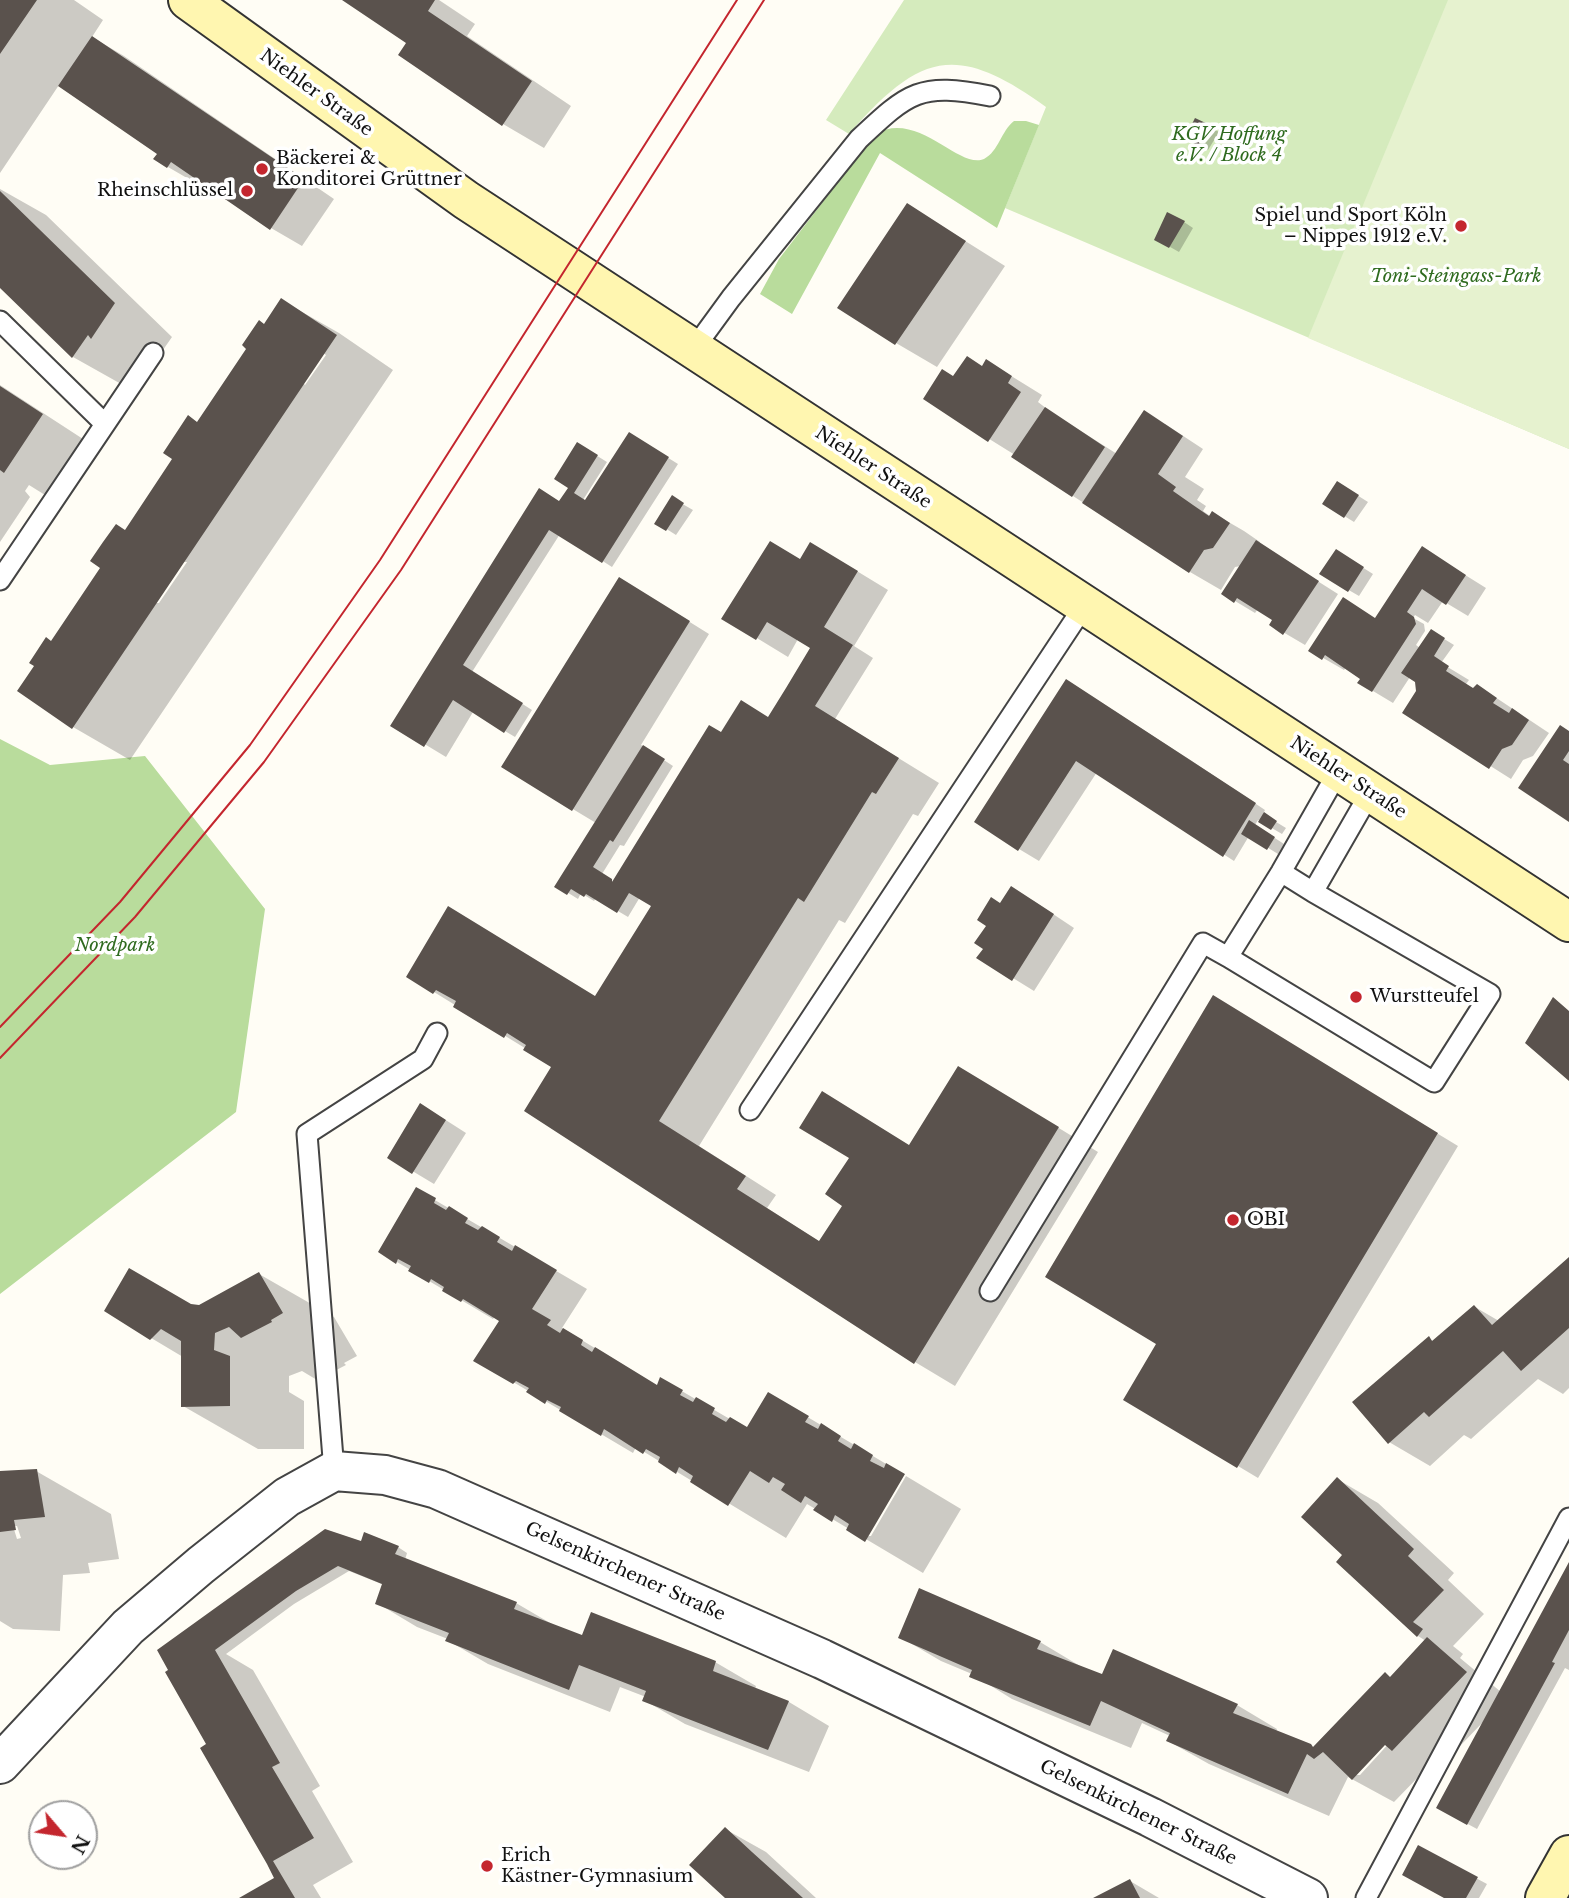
<!DOCTYPE html>
<html>
<head>
<meta charset="utf-8">
<style>
	body { margin:0 }
	#map { position:relative; width:1569px; height:1898px; overflow:hidden; background:#fffdf5; font-family:"Libre Baskerville",serif }
	canvas { display:block }
	.north { position:absolute; left:28px; top:1800px; width:70px; height:70px; box-sizing:border-box; background:#fff; border:2px solid #a0a0a0; border-radius:50%; rotate:119deg; font-size:19px; font-weight:700; line-height:28px; text-align:center; color:#111 }
	.north::after { content:''; display:block; margin:auto; width:24px; height:32px; background:#c4262e; clip-path:polygon(50% 0,100% 100%,50% 72%,0 100%) }
</style>
</head>
<body>
<div id="map">
<canvas width="1569" height="1898"></canvas>
<div class="north">N</div>
</div>
<script>
const context = document.querySelector('canvas').getContext('2d');
context.lineJoin = 'round';
function fill(path, color) { context.fillStyle = color; context.fill(path, 'evenodd'); }
function strokePath(path, color, width, dash) { context.strokeStyle = color; context.lineWidth = width; context.lineCap = dash ? 'butt' : 'round'; context.setLineDash(dash || []); context.stroke(path); }
function drawText(font, color, halo, rows, align = 'center') {
  context.font = font + ' "Libre Baskerville",serif'; context.lineWidth = 7; context.setLineDash([]); context.textBaseline = 'middle'; context.strokeStyle = halo; context.fillStyle = color; for (const [text, x, y, turn = 0] of rows) {
    context.save(); context.translate(x, y); context.rotate((+turn || 0) * Math.PI / 180); context.textAlign = isNaN(turn) ? turn : align; if (halo) context.strokeText(text, 0, 0); context.fillText(text, 0, 0); context.restore();
  }
}
const green = new Path2D(`
	M904 0H1569V449L1005 208 1046 107C956 42 920 53 849 134L826 120Z`);
const forest = new Path2D(`
	M1014 121H1026L1039 125 997 228 880 153 792 314 760 294 779 259 875 134C918 109 959 170 984 159 999 151 1001 131 1014 121Z
	M0 739 50 765 145 756 265 909 236 1112 0 1294Z`);
const pitch = new Path2D(`
	M1448 0H1569V449L1308 338Z`);
const shadow = new Path2D(`
	M0 0H74L103 20 92 37 124 56 334 199 302 246 271 228 201 181 199 185 168 167 160 153 59 85 0 173Z
	M345 0H439L475 24 467 36 571 106 544 148 503 124 408 43Z
	M1196 120 1219 132 1208 150 1187 137Z
	M0 189 46 215 172 337 149 370 130 389 73 357 0 285Z
	M908 205 1005 266 937 367 896 343Z
	M1184 222 1193 228 1179 252 1156 239Z
	M281 300 339 333 393 370 130 760 73 727 19 691ZM323 353 326 355 305 385 303 383ZM182 562H187L159 603H155Z
	M987 361 1042 395 1038 402 1051 412 1117 454 1165 424 1203 449 1185 477 1204 489 1197 500 1206 506 1203 511 1210 516 1213 513 1244 531 1260 542 1259 544 1338 594 1305 645 1271 625 1275 620 1258 609 1255 613 1235 601 1241 566 1235 567 1221 590 1190 572 1013 457 1015 455 925 399 954 378 983 367Z
	M0 385 83 439 45 495 29 485 25 491 30 497 0 542Z
	M630 434 678 464 612 567 560 534 472 672 532 710 515 737 473 712 446 757 393 725 570 487 578 444 607 462 583 500 586 502Z
	M1338 483 1368 502 1354 522 1325 504Z
	M672 498 693 510 676 535 657 523Z
	M1422 548 1486 588 1468 616 1443 601 1428 623 1415 615 1413 618 1424 624 1425 631 1416 645 1420 648 1441 637 1454 645 1441 663 1469 680 1466 684 1474 690 1477 687 1498 699 1549 733 1533 756 1523 760 1511 779 1405 712 1418 692 1417 681 1410 677 1393 703 1373 691 1363 678 1346 667 1344 670 1311 651 1376 619Z
	M1346 557 1373 574 1359 596 1321 574Z
	M801 561 842 562 888 590 854 646 873 658 835 719 939 783 918 816 913 814 845 923 839 920 699 1146 776 1195 767 1208 820 1242 910 1146 1000 1092 1098 1152 955 1386 915 1362 554 1066 408 976 597 998 654 905 640 897 628 917 596 898 594 901 581 893 578 899 557 886 596 823 503 767 640 591 709 634 641 745 673 766 624 846 620 845 602 874 614 882 722 734 769 719 813 648 798 639 788 657 724 618Z
	M1067 681 1192 761 1265 810 1263 814 1286 828 1282 834 1258 820 1255 825 1284 844 1278 854 1249 836 1234 861 1097 772 1039 861 1019 849Z
	M1569 732V819L1520 788Z
	M1032 900 1074 928 1034 991 979 957 985 948 1000 905Z
	M1234 1010 1458 1146 1258 1478 1126 1399 1159 1343Z
	M441 1117 466 1133 434 1184 389 1157Z
	M416 1189 587 1289 562 1328 657 1386 661 1379 747 1429 769 1394 903 1474 866 1536H871L906 1476 961 1509 923 1573 807 1504 786 1538 636 1447 633 1453 476 1360 501 1320 495 1316 493 1319 397 1262Z
	M1569 1259V1388L1563 1394 1538 1379 1471 1439 1464 1435 1430 1466 1389 1442 1429 1338 1434 1342 1475 1307 1499 1321Z
	M259 1274 334 1317 357 1356 344 1363 346 1365 317 1380 302 1371 289 1376V1392L304 1401V1449H258L183 1406V1357L106 1311 199 1306Z
	M36 1471 111 1514 119 1559 88 1563 90 1573 63 1575 60 1631 13 1629 0 1621V1474ZM13 1526H17L21 1538 17 1539Z
	M1337 1479 1378 1503 1454 1573 1448 1580 1484 1614 1453 1646 1463 1654 1460 1658 1501 1692 1569 1566V1670L1565 1668 1477 1829 1438 1808 1485 1720 1434 1773 1426 1769 1394 1802 1348 1777 1329 1816 1209 1764 1168 1741 1170 1736 1142 1723 1131 1748 1012 1699 972 1674 941 1661 900 1637 1040 1642 1080 1666 1103 1676 1237 1705 1277 1729 1276 1732 1314 1748 1391 1678 1426 1641 1418 1636 1345 1555ZM1390 1738 1392 1740 1360 1775H1355Z
	M362 1543 398 1547 407 1553 405 1560 516 1603 557 1627 583 1637 715 1662 756 1686 755 1689 789 1702 829 1726 809 1772 685 1724 644 1700 646 1697 620 1687 610 1712 488 1664 447 1640 448 1639 417 1627 377 1603 384 1585 349 1571 294 1604 226 1654 253 1670 320 1786 312 1791 353 1862 313 1885 321 1898H242L276 1879 209 1745 167 1673Z
	M725 1829 766 1852 816 1898H727Z
	M1418 1847 1487 1884 1479 1898H1447Z
	M1130 1881 1159 1898H1097Z`);
const building = new Path2D(`
	M0 0H37L0 54Z
	M342 0H435L428 11 532 81 502 126 398 55 406 43Z
	M92 36 304 179 270 230 171 162 167 168 153 159 157 154 58 86Z
	M1195 118 1210 125 1198 146 1185 138Z
	M0 191 115 303 91 339 88 335 72 358 0 288Z
	M907 203 966 241 895 345 837 308Z
	M1167 212 1185 221 1169 248 1154 240Z
	M281 298 337 335 72 729 17 691 34 666 29 663 46 637 51 641 100 568 90 561 103 542 116 524 125 530 172 459 163 453 188 415 197 422 246 349 242 345 259 320 264 324Z
	M967 356 982 366 986 359 1012 376 1008 383 1021 392 988 442 923 399 942 369 953 376Z
	M0 386 43 414 4 473 0 470Z
	M1045 407 1105 447 1072 497 1011 457Z
	M1144 410 1183 436 1158 474 1176 487 1173 491 1193 505 1209 516 1212 511 1230 523 1213 548 1204 550 1189 573 1082 503Z
	M629 432 669 457 602 563 549 530 463 665 523 703 504 733 453 700 424 747 390 726 539 488 559 501 568 488 554 479 577 442 598 455 574 493 585 500Z
	M1337 481 1359 495 1344 518 1322 504Z
	M672 495 684 503 666 531 654 524Z
	M1256 540 1319 581 1283 635 1269 625 1272 620 1237 598 1234 603 1221 594Z
	M770 541 800 559 810 542 858 571 824 627 853 645 815 706 899 758 876 794 872 792 804 902 798 898 659 1121 746 1176 737 1189 819 1241 842 1206 825 1194 849 1158 799 1128 822 1091 909 1145 958 1066 1059 1127 914 1364 524 1111 551 1067 523 1050 526 1045 507 1033 504 1038 453 1007 456 1001 436 990 433 994 406 977 448 906 595 996 651 906 629 893 617 913 586 894 584 897 571 889 567 895 554 887 643 745 665 759 613 842 610 840 593 867 612 879V882L709 725 721 732 741 700 768 717 786 688 810 648 767 622 756 640 721 619Z
	M1422 546 1466 575 1446 605 1422 589 1407 612 1414 617 1416 624 1372 692 1357 683 1360 679 1325 655 1322 660 1308 651 1343 597 1375 618Z
	M1336 549 1364 567 1348 592 1319 574Z
	M619 577 690 621 572 811 501 767Z
	M1431 629 1445 638 1434 656 1449 666 1446 671 1473 688 1477 684 1497 698 1493 703 1509 713 1512 708 1529 720 1512 745 1502 749 1489 769 1402 713 1416 691 1415 682 1401 673Z
	M1066 679 1256 803 1223 857 1076 761 1018 851 974 822Z
	M1560 725 1569 731V751L1563 760 1569 764V822L1518 788Z
	M1264 812 1277 821 1271 830 1258 822Z
	M1249 820 1275 837 1267 850 1241 834Z
	M1011 886 1054 914 1012 981 976 958 983 949 974 943 986 926 977 920 991 897 1000 903Z
	M1213 995 1438 1133 1237 1468 1123 1400 1156 1344 1045 1277Z
	M1553 997 1569 1011V1081L1525 1043Z
	M420 1103 446 1120 412 1174 387 1158Z
	M416 1187 436 1198 434 1203 446 1210 449 1206 468 1218 465 1223 478 1230 482 1226 500 1237 497 1242 512 1251 515 1245 557 1270 532 1309 551 1320 547 1325 560 1333 563 1328 583 1340 581 1345 592 1352 595 1347 657 1385 660 1377 683 1390 680 1395 693 1402 696 1397 715 1408 712 1414 726 1422 730 1417 747 1427 768 1392 809 1416 805 1422 818 1429 821 1423 841 1436 838 1441 851 1449 854 1443 873 1455 870 1461 884 1468 886 1463 905 1474 865 1542 846 1530 849 1524 835 1515 832 1522 813 1510 818 1504 805 1496 801 1503 781 1490 785 1484 773 1477 769 1483 750 1471 728 1506 690 1482 693 1476 679 1467 676 1474 658 1462 660 1457 646 1449 643 1454 604 1429 601 1436 559 1411 561 1407 547 1400 545 1404 526 1392 529 1388 516 1381 513 1384 473 1361 499 1321 463 1299 461 1302 442 1291 444 1287 431 1279 429 1283 408 1271 411 1266 398 1259 396 1264 378 1252Z
	M1569 1257V1328L1521 1371 1503 1351 1429 1417 1424 1412 1388 1444 1352 1402 1429 1336 1432 1341 1474 1305 1492 1325Z
	M129 1268 191 1304 199 1305 259 1272 283 1313 271 1320 272 1322 241 1338 229 1327 215 1333 214 1350 230 1356V1406L181 1407V1341L161 1329 150 1340 104 1311Z
	M37 1469 45 1517 14 1520 16 1530 0 1532V1471Z
	M1337 1477 1414 1549 1408 1556 1444 1590 1413 1622 1423 1629 1417 1637 1336 1562 1342 1555 1301 1517Z
	M325 1529 361 1541 364 1532 399 1546 395 1554 517 1602 514 1609 582 1635 591 1612 716 1661 713 1671 789 1701 768 1750 642 1701 646 1691 579 1665 569 1690 445 1641 449 1633 375 1604 382 1584 338 1566 296 1591 215 1650 280 1763 272 1767 314 1838 273 1861 295 1898H239L274 1878 267 1864 200 1748 206 1744 165 1672 168 1670 157 1650Z
	M1569 1562V1630L1552 1662 1555 1663 1467 1825 1436 1808Z
	M919 1588 1041 1641 1037 1649 1102 1674 1113 1649 1238 1704 1233 1713 1311 1744 1313 1747 1385 1672 1390 1677 1427 1637 1467 1672 1392 1751 1385 1745 1352 1780 1323 1752 1314 1759 1307 1754 1288 1794 1166 1741 1170 1733 1101 1701 1090 1726 969 1677 972 1670 898 1638Z
	M725 1827 752 1852 803 1898H725L689 1865Z
	M1418 1845 1478 1877 1466 1898H1444L1402 1875Z
	M1130 1879 1140 1898H1093Z`);
const lane = new Path2D(`
	M0 321 105 424
	M693 350 731 298 859 139C909 92 920 82 990 96
	M0 580 153 353
	M1338 772 1281 872 1228 957 1434 1082 1490 994 1313 892 1370 793
	M1281 872 1313 892
	M750 1110 1084 606
	M990 1291 1203 943 1228 957
	M334 1471 307 1134 423 1059 437 1033
	M1366 1898 1569 1518`);
const street = new Path2D(`
	M0 1764 128 1627 201 1565 287 1497 334 1471 385 1475 437 1489 822 1659 1150 1817 1308 1898`);
const secondary = new Path2D(`
	M188 0 466 200 1569 922
	M1545 1898 1569 1855`);
const tram = new Path2D(`
	M0 1027 120 902 250 745 380 560 737 0
	M0 1058 135 917 264 762 401 570 764 0`);
const markers = [
	[262,169,7,"#c4262e"],
	[247,191,7,"#c4262e"],
	[1461,226,7,"#c4262e"],
	[1356,997,7,"#c4262e"],
	[1233,1220,7,"#c4262e"],
	[487,1866,7,"#c4262e"]
];
const streetNames = [
	["Niehler Straße",316,93,36],
	["Niehler Straße",873,468,33],
	["Niehler Straße",1348,778,33],
	["Gelsenkirchener Straße",625,1572,24],
	["Gelsenkirchener Straße",1138,1813,26]
];
const parkNames = [
	["KGV Hoffung",1229,135],
	["e.V. / Block 4",1229,156],
	["Toni-Steingass-Park",1456,277],
	["Nordpark",115,946]
];
const poiNames = [
	["Bäckerei &",276,159],
	["Konditorei Grüttner",276,180],
	["Rheinschlüssel",233,191,"right"],
	["Spiel und Sport Köln",1447,216,"right"],
	["– Nippes 1912 e.V.",1447,237,"right"],
	["Wurstteufel",1370,997],
	["OBI",1247,1220],
	["Erich",501,1856],
	["Kästner-Gymnasium",501,1877]
];
fill(green, '#d5ebbd');
fill(forest, '#b9dc9c');
fill(pitch, '#e6f2cf');
fill(shadow, '#0003');
fill(building, '#5a524d');
strokePath(lane, '#444', 23);
strokePath(street, '#444', 42);
strokePath(secondary, '#333', 42);
strokePath(lane, '#fff', 19);
strokePath(street, '#fff', 38);
strokePath(secondary, '#fff6b0', 38);
strokePath(tram, '#c4262e', 2);
for (const [x, y, r, color] of markers) { const dot = new Path2D(); dot.arc(x, y, r, 0, 2 * Math.PI); context.fillStyle = color; context.fill(dot); strokePath(dot, '#fff', 2.5); }
drawText('18px', '#111', '#fff', streetNames);
drawText('italic 18px', '#2f6b1f', '#fff', parkNames);
drawText('18px', '#111', '#fff', poiNames, 'left');
</script>
</body>
</html>
